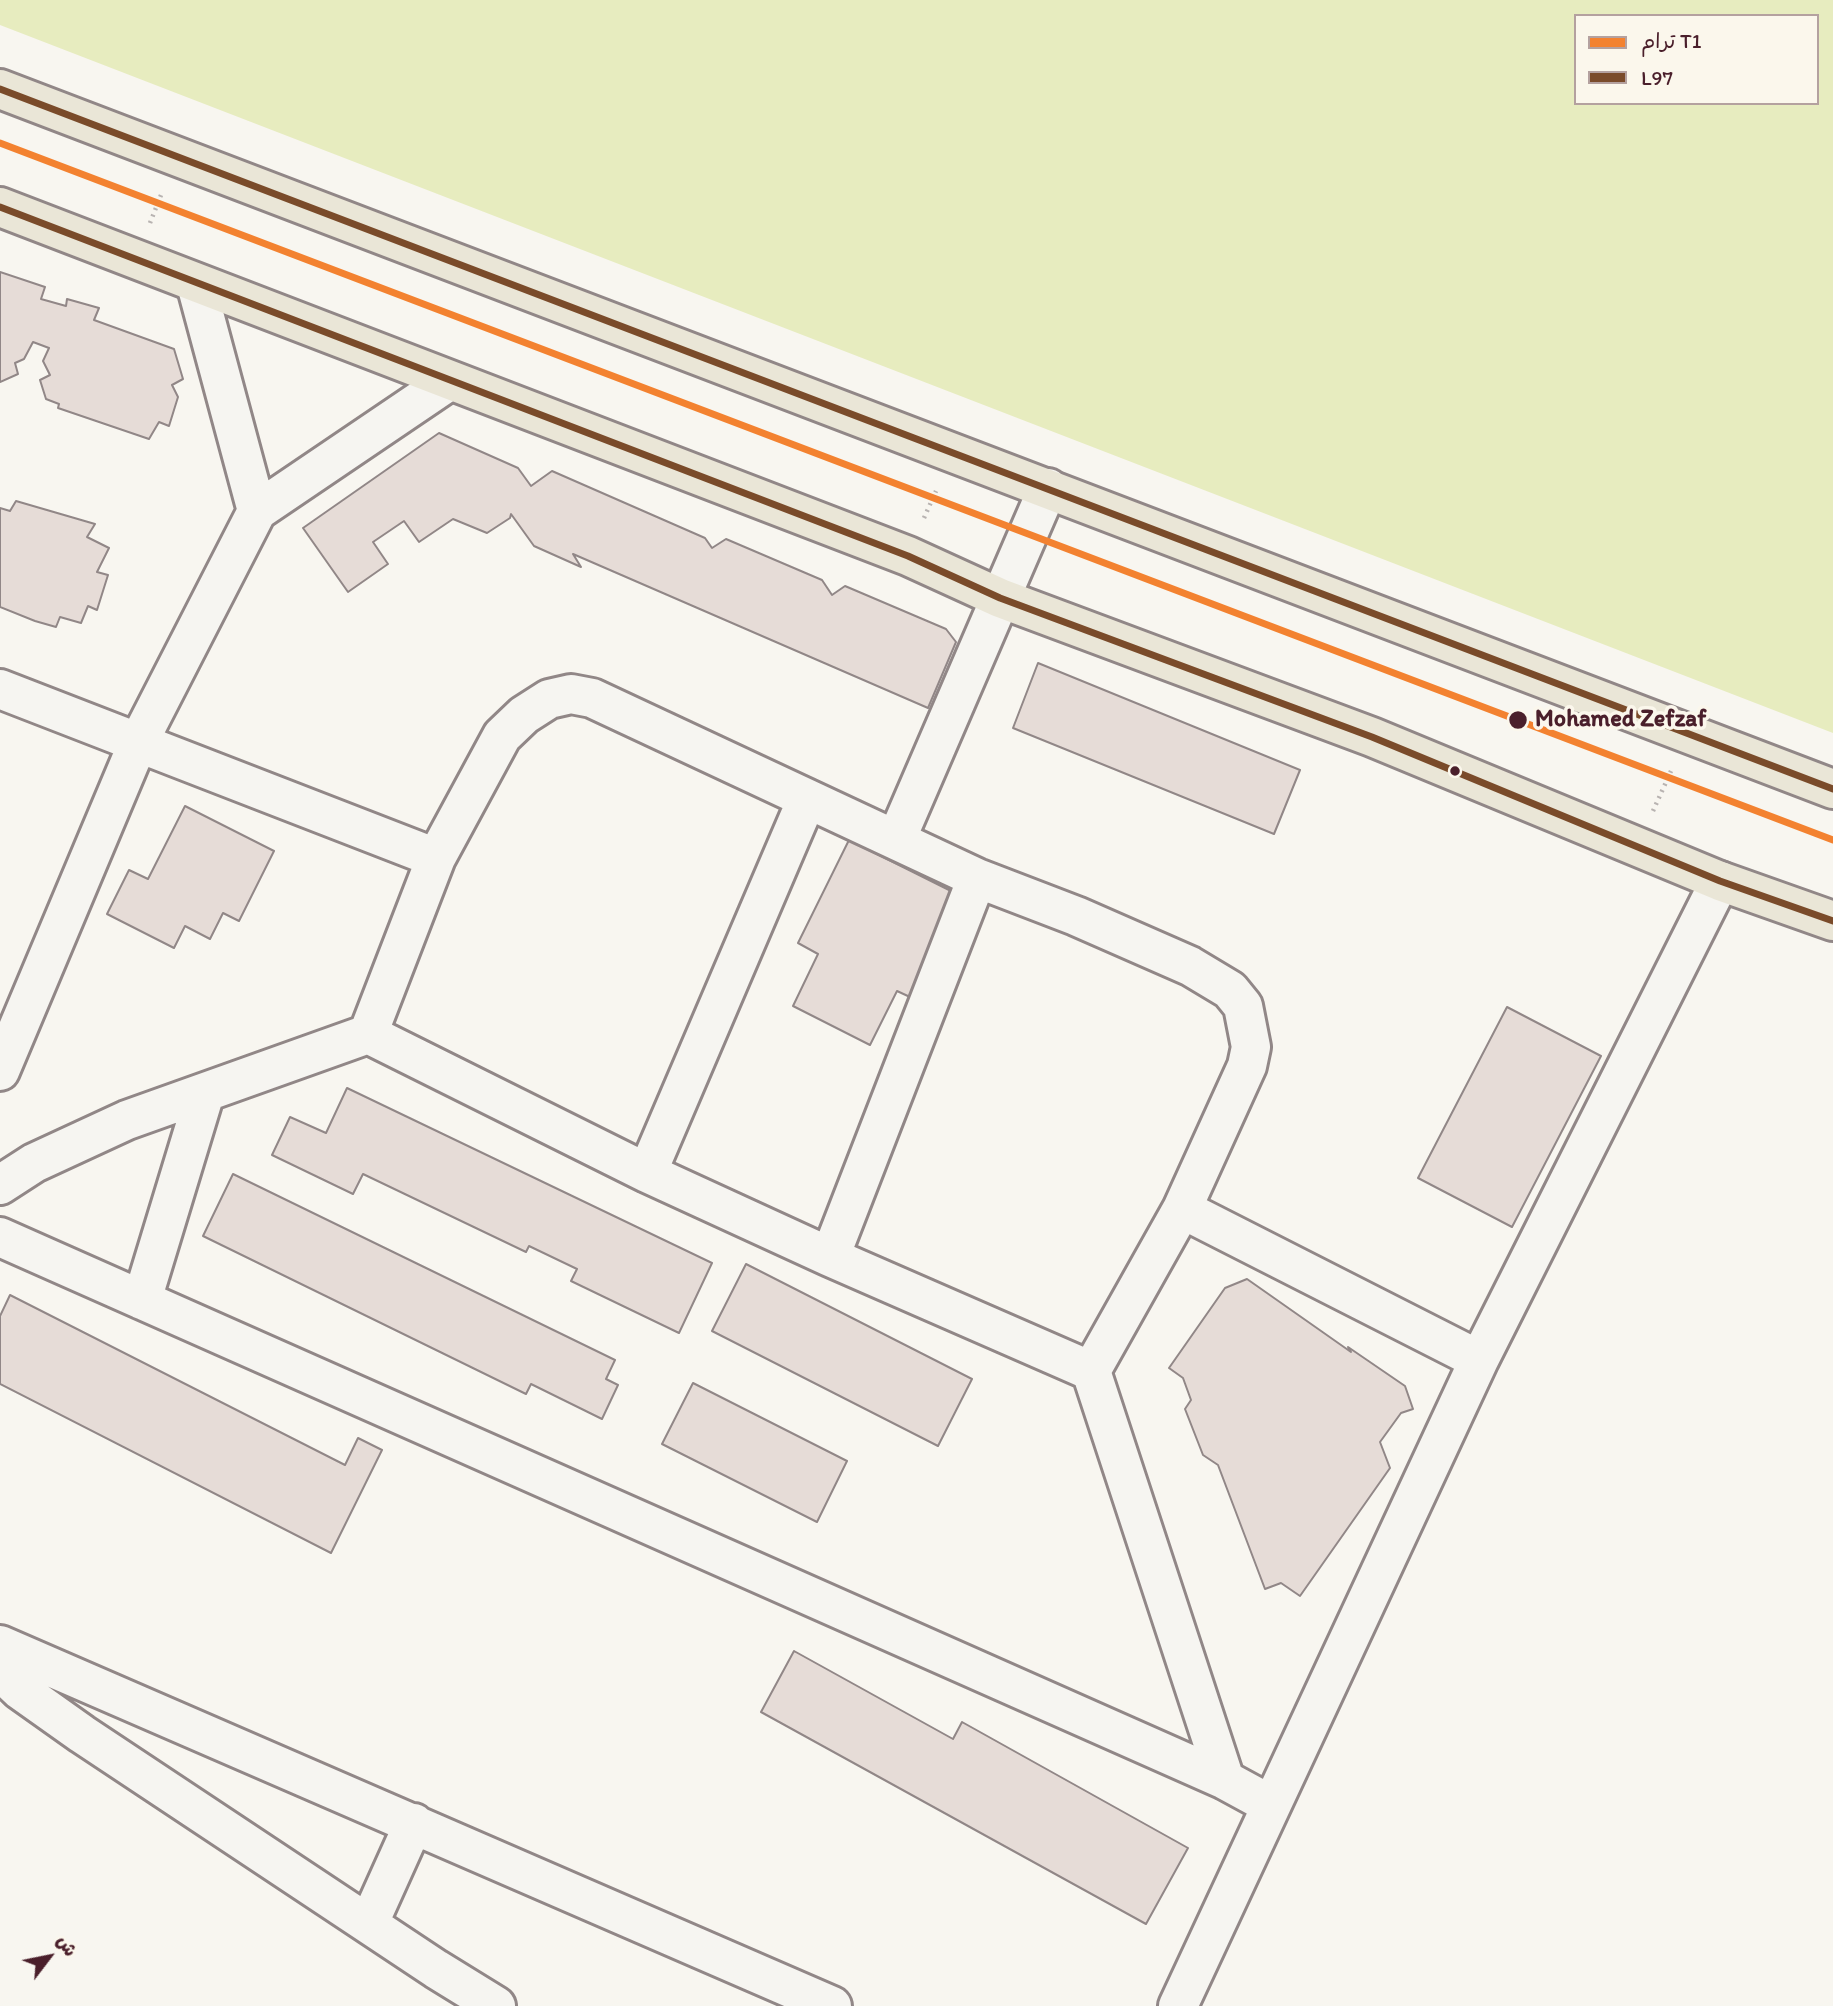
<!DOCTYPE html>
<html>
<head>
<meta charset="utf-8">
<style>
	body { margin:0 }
	#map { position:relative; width:1833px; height:2006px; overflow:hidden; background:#f8f6f0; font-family:Itim,"Playpen Sans Arabic",sans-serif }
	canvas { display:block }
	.legend { position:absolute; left:1574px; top:14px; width:245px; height:91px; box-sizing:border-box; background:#fbf7ec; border:2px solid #b4a19f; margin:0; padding:9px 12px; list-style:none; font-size:21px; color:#4a1f2b }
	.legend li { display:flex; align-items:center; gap:14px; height:35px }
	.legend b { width:35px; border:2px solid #b4a19f }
	.north { position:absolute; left:14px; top:1922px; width:70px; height:70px; -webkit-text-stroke:5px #fbf7ec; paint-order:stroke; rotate:58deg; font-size:19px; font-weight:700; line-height:28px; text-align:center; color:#4a1f2b }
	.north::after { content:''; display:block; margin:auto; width:24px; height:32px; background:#4a1f2b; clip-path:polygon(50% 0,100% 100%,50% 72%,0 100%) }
</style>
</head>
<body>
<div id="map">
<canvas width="1833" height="2006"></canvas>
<ul class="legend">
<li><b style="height:9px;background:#f38230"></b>ترام T1</li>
<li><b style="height:9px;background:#7a4b2a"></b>L97</li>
</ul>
<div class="north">ش</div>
</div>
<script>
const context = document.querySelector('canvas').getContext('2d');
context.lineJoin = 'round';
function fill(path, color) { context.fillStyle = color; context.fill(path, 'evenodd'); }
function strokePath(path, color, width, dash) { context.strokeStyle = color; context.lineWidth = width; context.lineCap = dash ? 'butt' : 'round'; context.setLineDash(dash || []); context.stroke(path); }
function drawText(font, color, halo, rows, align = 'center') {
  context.font = font + ' Itim,sans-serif'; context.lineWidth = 7; context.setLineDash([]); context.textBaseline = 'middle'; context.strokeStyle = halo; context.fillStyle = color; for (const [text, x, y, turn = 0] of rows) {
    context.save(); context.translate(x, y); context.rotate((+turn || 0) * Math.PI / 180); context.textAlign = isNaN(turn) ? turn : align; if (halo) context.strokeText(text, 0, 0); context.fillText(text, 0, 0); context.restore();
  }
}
const green = new Path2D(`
	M0 0H1833V733L0 25ZM1576 16H1817V103H1576Z`);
const building = new Path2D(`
	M0 272 45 287 41 299 66 306 67 299 99 308 94 320 174 349 183 379 172 385 178 397 169 426 159 422 149 439 58 408 59 404 46 399 40 380 50 375 43 361 49 348 33 342 24 359 15 363 18 374 0 382Z
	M439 433 518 468 531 486 552 471 705 538 712 548 726 539 822 580 832 595 845 586 946 629 956 642 928 708 573 554 581 567 534 546 511 514 510 518 487 533 453 519 419 542 404 521 373 542 388 564 348 592 303 528Z
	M16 501 95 524 87 537 109 548 97 572 108 575 97 610 88 606 81 623 60 617 56 627 35 621 0 607V508L10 511Z
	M1038 663 1300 770 1274 834 1013 728Z
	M185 806 274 851 239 921 223 913 210 939 185 926 174 948 107 914 129 870 148 879Z
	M849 840 961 896 910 997 897 991 870 1045 793 1006 818 954 798 943Z
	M1507 1007 1601 1056 1512 1227 1418 1178Z
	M347 1088 712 1263 679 1333 571 1281 577 1269 529 1246 526 1252 363 1174 353 1194 272 1155 290 1117 326 1133Z
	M233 1174 615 1360 606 1379 618 1385 602 1419 531 1384 526 1394 203 1236Z
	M746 1264 972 1379 938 1446 712 1331Z
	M1247 1279 1351 1352 1348 1347 1405 1386 1413 1409 1401 1413 1380 1442 1390 1468 1300 1596 1281 1583 1265 1589 1218 1465 1203 1455 1185 1409 1191 1400 1183 1378 1169 1368 1225 1288Z
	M10 1295 345 1465 358 1438 382 1450 331 1553 0 1384V1316Z
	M693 1383 847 1461 817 1522 662 1444Z
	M794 1651 953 1739 962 1722 1188 1848 1146 1924 761 1712Z`);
const path = new Path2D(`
	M150 223 161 195
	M924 518 936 491
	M1653 811 1671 771`);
const street = new Path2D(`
	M196 284 257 511
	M0 689 436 858
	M896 840 1048 488
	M368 1034 436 858 502 736 524 715 549 699 571 694 592 698 977 878 1076 916 1190 966 1230 990 1243 1006 1251 1047 1247 1066 1182 1209 1091 1371 1225 1780
	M0 1071 138 743 257 511 449 381
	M647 1173 807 799
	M0 1185 34 1163 127 1120 368 1034 647 1173 830 1257 1091 1371
	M1182 1209 1479 1360
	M0 1237 1225 1780 1271 1805
	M830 1257 977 878
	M142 1300 205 1093
	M0 1645 832 2006
	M0 1671 20 1690 82 1734 436 1969 496 2006
	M369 1923 414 1823
	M1178 2006 1479 1360 1720 881`);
const primary = new Path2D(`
	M0 89 1833 789
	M0 207 908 556 1000 598 1372 737 1720 881 1833 921`);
const bus1 = new Path2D(`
	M0 89 1833 789
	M0 207 908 556 1000 598 1372 737 1720 881 1833 921`);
const tram1 = new Path2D(`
	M0 143 1833 840`);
const markers = [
	[1518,720,10,"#4a1f2b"],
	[1455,771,6,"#4a1f2b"]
];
const stopNames = [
	["Mohamed Zefzaf",1535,720]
];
fill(green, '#e7ecbf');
fill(building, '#e6dcd7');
strokePath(building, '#918787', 2);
strokePath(street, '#918787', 44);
strokePath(primary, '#918787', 44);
strokePath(path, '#b8b3b1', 4.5, [2, 5]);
strokePath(street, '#f6f5f1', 38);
strokePath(primary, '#eae6d7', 38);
strokePath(bus1, '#7a4b2a', 7);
strokePath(tram1, '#f38230', 7);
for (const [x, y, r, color] of markers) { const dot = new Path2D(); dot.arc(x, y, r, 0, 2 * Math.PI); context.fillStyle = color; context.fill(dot); strokePath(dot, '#fbf7ec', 2.5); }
drawText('bold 24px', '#4a1f2b', '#fbf7ec', stopNames, 'left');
</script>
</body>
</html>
